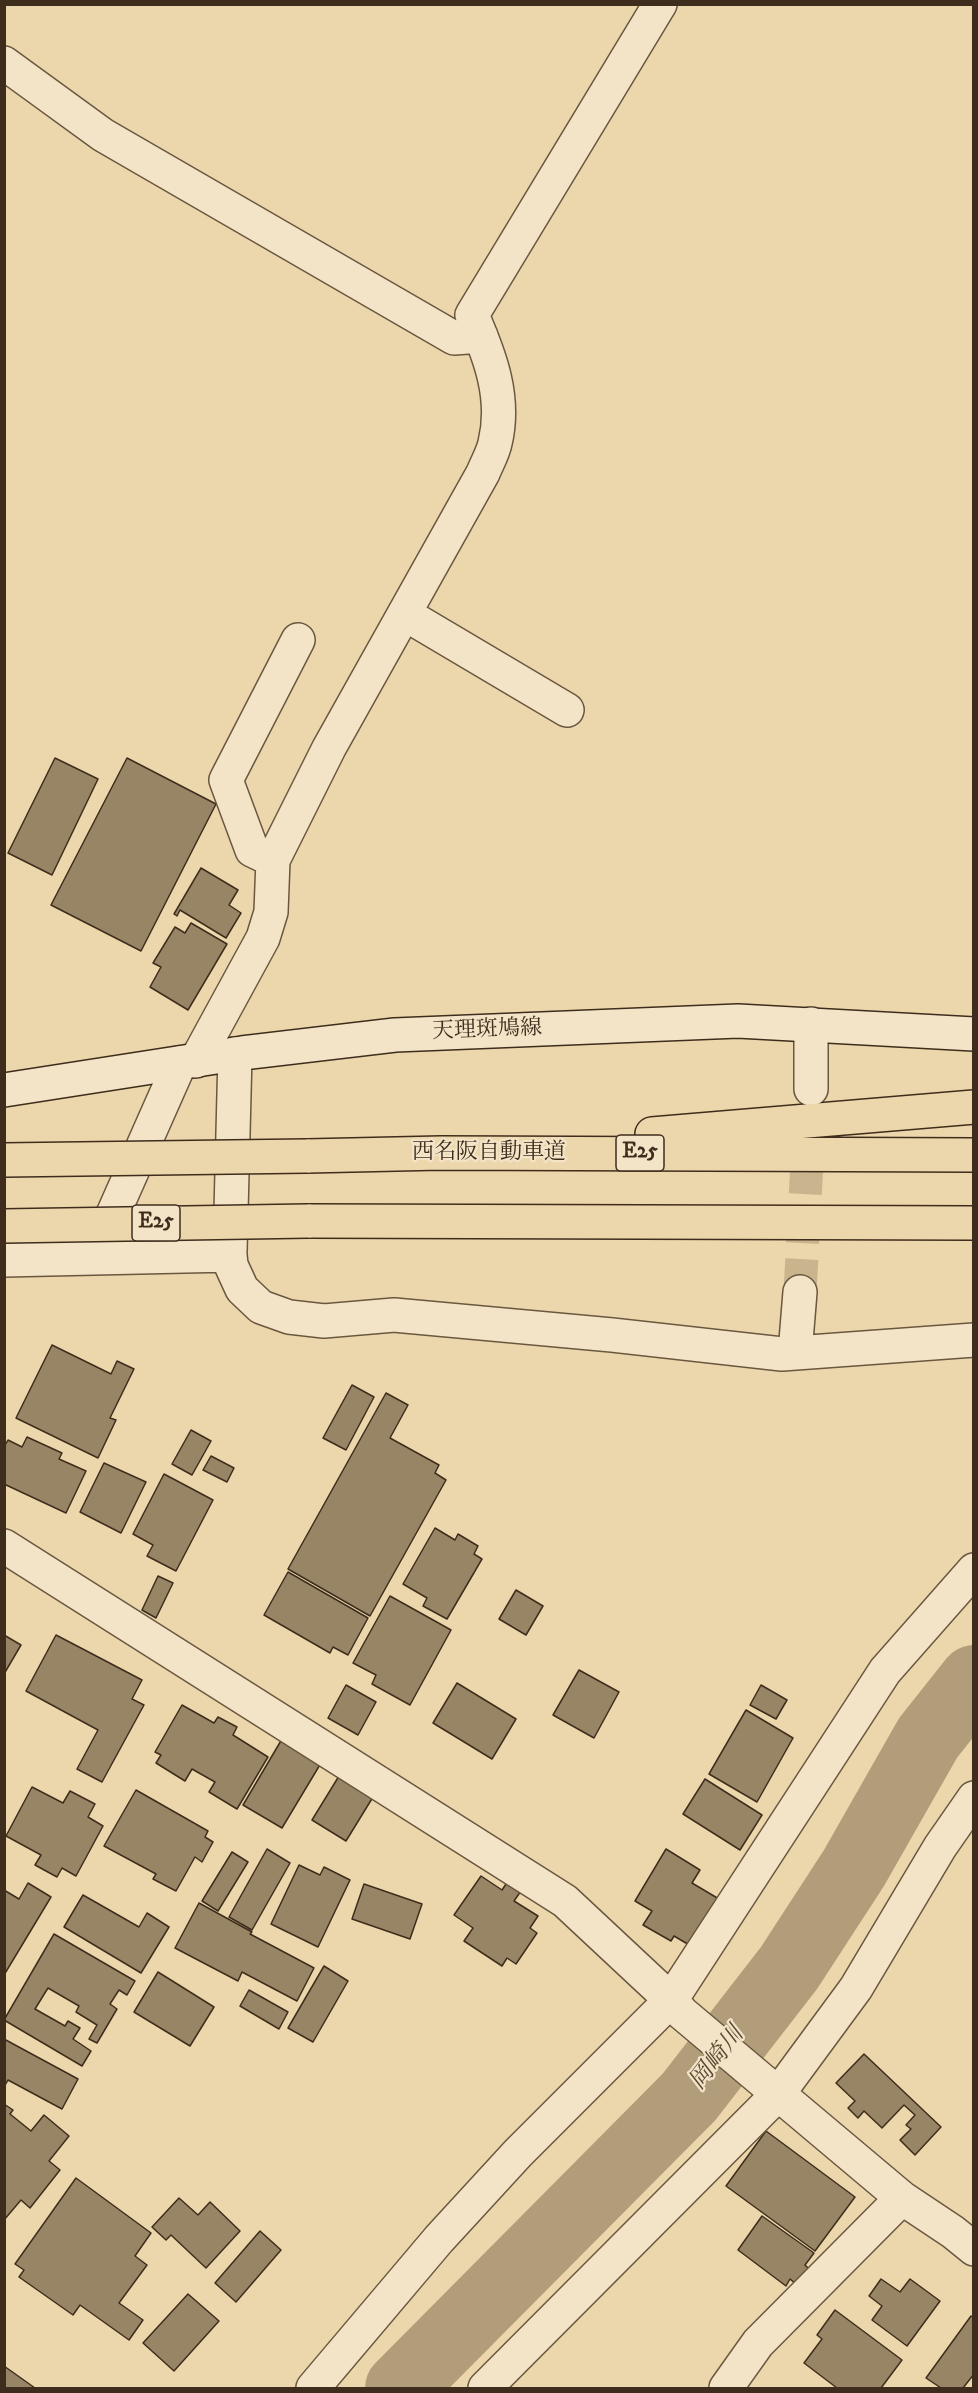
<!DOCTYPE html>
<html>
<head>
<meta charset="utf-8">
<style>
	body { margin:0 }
	#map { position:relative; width:978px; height:2393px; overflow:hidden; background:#ecd6ab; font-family:"IM FELL DW Pica",serif }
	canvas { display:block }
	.frame { position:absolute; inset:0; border:6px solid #3e2d1c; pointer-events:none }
</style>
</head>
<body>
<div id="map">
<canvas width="978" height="2393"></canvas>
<div class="frame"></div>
</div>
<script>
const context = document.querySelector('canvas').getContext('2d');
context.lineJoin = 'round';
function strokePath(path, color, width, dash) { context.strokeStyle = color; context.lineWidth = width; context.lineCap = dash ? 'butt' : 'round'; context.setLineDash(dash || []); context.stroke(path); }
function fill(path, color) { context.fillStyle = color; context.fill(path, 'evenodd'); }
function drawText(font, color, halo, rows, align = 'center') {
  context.font = font + ' "IM FELL DW Pica","Noto Serif JP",serif'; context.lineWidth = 4.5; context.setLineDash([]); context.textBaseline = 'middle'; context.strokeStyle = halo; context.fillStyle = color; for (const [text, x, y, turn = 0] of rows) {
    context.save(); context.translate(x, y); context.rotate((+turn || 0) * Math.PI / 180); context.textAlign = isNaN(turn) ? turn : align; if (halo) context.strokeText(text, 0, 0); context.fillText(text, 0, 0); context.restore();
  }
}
const river = new Path2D(`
	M400 2388 689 2097 789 1968 854 1868 928 1738 974 1680`);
const building = new Path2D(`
	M55 758 98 779 52 875 8 853Z
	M127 758 216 804 141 951 51 905Z
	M201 868 238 890 229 905 241 913 226 938 180 910 177 916 174 914Z
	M191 923 227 944 188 1010 150 987 161 967 153 963 175 927 185 933Z
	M52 1345 111 1374 117 1361 134 1369 110 1418 116 1420 98 1458 16 1418Z
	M352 1385 374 1397 346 1450 323 1438Z
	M386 1393 408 1405 390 1438 439 1465 435 1473 446 1480 370 1616 288 1569Z
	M191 1430 211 1441 192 1475 172 1464Z
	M27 1437 62 1453 59 1459 86 1471 66 1513 4 1484V1447L8 1440 22 1447Z
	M211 1456 234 1468 227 1482 203 1470Z
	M104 1463 146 1482 121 1533 80 1512Z
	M164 1474 213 1500 176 1571 147 1556 153 1545 133 1534Z
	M435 1528 455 1540 458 1534 478 1546 474 1554 482 1559 447 1619 423 1606 427 1598 403 1584Z
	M288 1572 368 1618 348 1655 333 1647 330 1653 264 1615Z
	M158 1576 173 1583 156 1618 142 1610Z
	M516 1590 543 1606 526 1635 499 1619Z
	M390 1596 451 1630 410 1705 372 1684 376 1675 353 1663Z
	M4 1635 21 1645 4 1674Z
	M56 1635 142 1680 132 1699 144 1705 102 1782 77 1769 98 1730 26 1691Z
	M579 1670 619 1692 594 1738 553 1715Z
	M457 1683 516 1719 492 1759 433 1723Z
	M346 1685 376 1702 358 1735 328 1718Z
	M761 1685 787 1700 776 1719 750 1705Z
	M182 1705 214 1723 218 1717 237 1727 233 1735 268 1757 237 1809 209 1792 215 1782 192 1769 185 1781 156 1763 161 1755 155 1752Z
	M746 1710 793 1738 757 1802 709 1774Z
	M282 1739 321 1763 282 1828 243 1805Z
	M339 1776 373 1797 346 1841 312 1820Z
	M705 1779 762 1815 740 1850 683 1814Z
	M32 1787 63 1803 70 1791 95 1804 88 1817 103 1826 76 1876 62 1868 57 1877 35 1865 41 1855 6 1836Z
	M136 1790 208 1831 205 1837 213 1842 202 1862 195 1857 176 1891 153 1879 156 1874 104 1846Z
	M267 1849 290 1863 252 1930 229 1917Z
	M666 1849 700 1870 692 1883 719 1899 691 1946 674 1936 671 1941 643 1925 652 1911 635 1901Z
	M232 1852 248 1862 218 1911 202 1901Z
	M299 1865 320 1875 324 1867 350 1880 318 1947 271 1924Z
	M481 1876 502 1890 508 1881 521 1891 514 1901 538 1916 530 1928 537 1933 516 1964 507 1958 502 1966 464 1941 473 1928 454 1915Z
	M28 1883 51 1897 4 1975V1890L19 1899Z
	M364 1884 422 1904 410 1939 352 1919Z
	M83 1895 139 1927 147 1913 169 1927 141 1973 64 1927Z
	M199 1903 252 1932 250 1934 314 1968 297 2001 242 1972 238 1981 175 1948Z
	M54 1934 135 1981 127 1995 119 1990 110 2004 117 2009 97 2043 89 2039 97 2025 76 2012 79 2006 48 1988 35 2009 65 2026 68 2021 80 2028 73 2039 91 2051 82 2066 4 2020Z
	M324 1966 348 1981 313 2042 288 2028Z
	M158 1972 214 2007 190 2046 134 2012Z
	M249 1990 288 2012 279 2029 240 2006Z
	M4 2039 78 2079 62 2109 8 2080 4 2087Z
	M864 2054 941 2127 915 2155 900 2140 911 2129 906 2125 915 2115 904 2105 882 2128 864 2111 858 2118 848 2108 855 2101 836 2083Z
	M4 2104 13 2110 10 2114 31 2131 44 2115 69 2136 49 2161 60 2170 30 2208 21 2200 4 2220Z
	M766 2131 855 2197 815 2251 726 2186Z
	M76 2178 151 2233 135 2256 147 2265 119 2303 143 2320 129 2340 80 2305 73 2315 19 2277 24 2270 15 2264Z
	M179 2198 198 2215 210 2202 240 2231 206 2268 171 2235 166 2240 152 2227Z
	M762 2216 814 2253 805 2265 809 2269 797 2285 790 2279 786 2286 738 2250Z
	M260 2231 281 2250 236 2302 215 2283Z
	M881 2279 900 2292 910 2279 940 2301 907 2346 872 2320 882 2306 869 2296Z
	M188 2294 219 2321 174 2371 143 2343Z
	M835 2310 902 2360 881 2388H837L804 2363 822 2339 817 2335Z
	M971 2316 974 2318V2374L963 2388H941L926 2378Z
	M4 2366 35 2388H4Z`);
const streetTunnel = new Path2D(`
	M800 1292 809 1126`);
const street = new Path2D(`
	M4 63 103 135 454 338 481 336
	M405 614 567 710
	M273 860 252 850 226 780 298 640
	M196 1061 263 938 271 912 273 860 329 748 483 473C487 463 493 453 495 443 506 398 490 356 472 315L660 4
	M811 1089V1024
	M98 1248 180 1063
	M230 1251 235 1054
	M4 1260 230 1255 231 1265 242 1289 261 1307 289 1317 324 1321 394 1315 612 1335 782 1354 974 1340
	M795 1353 800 1292
	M4 1546 565 1901 671 2000 682 2013 902 2198 953 2232 974 2249
	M313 2388 439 2239 518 2153 671 2000 885 1671 974 1570
	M485 2388 778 2094 856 1988 940 1847 974 1798
	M726 2388 758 2343 902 2198`);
const secondary = new Path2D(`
	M4 1090 242 1053 395 1035 738 1021 974 1034`);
const highway = new Path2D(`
	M652 1134 974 1107
	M307 1156 441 1153 974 1155
	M308 1221 974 1223`);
const highwayBridge = new Path2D(`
	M4 1160 307 1156
	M4 1226 308 1221`);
const shields = [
	[640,1153,48],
	[156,1223,48]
];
const shieldNames = [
	["E25",640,1153],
	["E25",156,1223]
];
const streetNames = [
	["天理斑鳩線",487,1031,-2],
	["西名阪自動車道",489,1153]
];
const waterNames = [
	["岡崎川",718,2059,-52]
];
strokePath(river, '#b19d7a', 70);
fill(building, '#988566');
strokePath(building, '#3e2d1c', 1.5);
strokePath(streetTunnel, '#c9b48e', 33, [33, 16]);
strokePath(street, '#6a5740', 36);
strokePath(secondary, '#3e2d1c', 36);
strokePath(highway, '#3e2d1c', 36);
strokePath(street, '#f3e4c8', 33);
strokePath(secondary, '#f3e4c8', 33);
strokePath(highway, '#ecd6ab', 33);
strokePath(highwayBridge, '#3e2d1c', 36, []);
strokePath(highwayBridge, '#ecd6ab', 33);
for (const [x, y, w] of shields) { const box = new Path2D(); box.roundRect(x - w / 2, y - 18, w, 36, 4.5); context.fillStyle = '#f3e4c8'; context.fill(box); strokePath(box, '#3e2d1c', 1.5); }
drawText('bold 21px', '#3e2d1c', null, shieldNames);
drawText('22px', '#3e2d1c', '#f3e4c8', streetNames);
drawText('italic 24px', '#5b4934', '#f3e4c8', waterNames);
</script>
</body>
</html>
